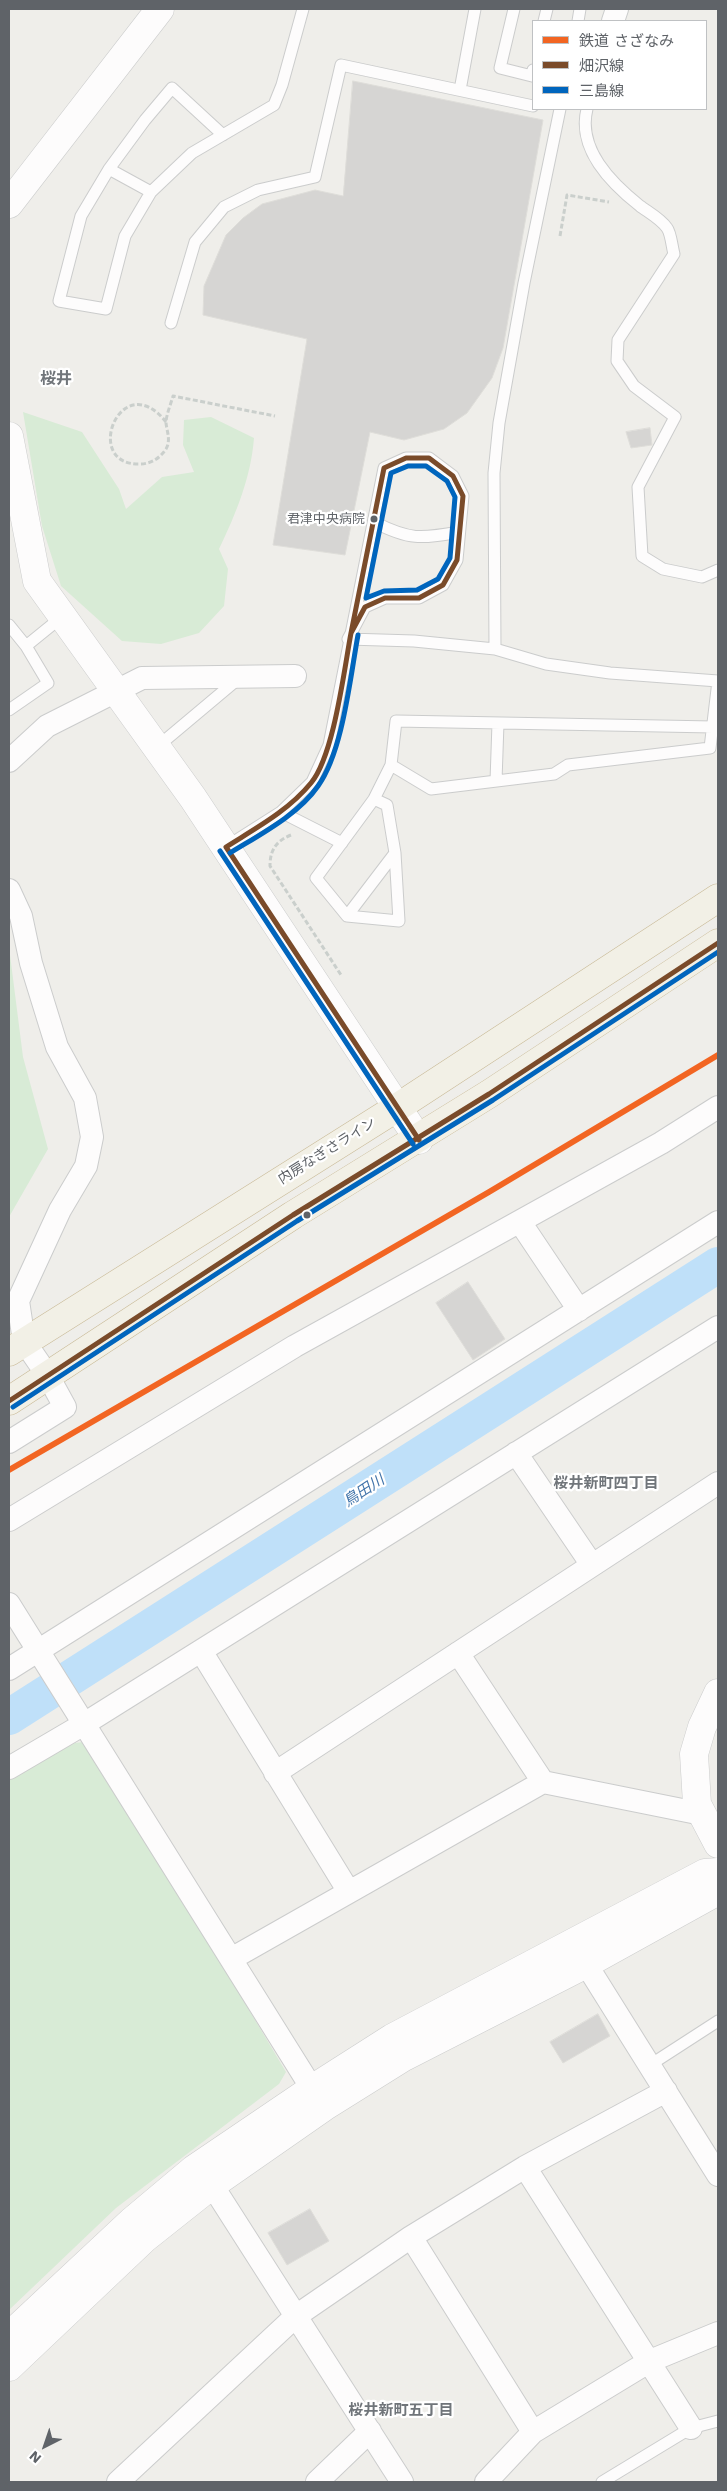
<!DOCTYPE html>
<html>
<head>
<meta charset="utf-8">
<style>
	body { margin:0 }
	#map { position:relative; width:727px; height:2491px; overflow:hidden; background:#efeeea; font-family:"Work Sans","Noto Sans JP",sans-serif }
	canvas { display:block }
	.frame { position:absolute; inset:0; border:10px solid #5f6368; pointer-events:none }
	.legend { position:absolute; left:532px; top:20px; width:175px; height:90px; box-sizing:border-box; background:#fff; border:1px solid #bfc1c3; margin:0; padding:6px 9px; list-style:none; font-size:15px; color:#5f6368 }
	.legend li { display:flex; align-items:center; gap:10px; height:25px }
	.legend b { width:25px; border:1px solid #bfc1c3 }
	.north { position:absolute; left:20px; top:2421px; width:50px; height:50px; -webkit-text-stroke:4px #fff; paint-order:stroke; rotate:221deg; font-size:14px; font-weight:700; line-height:20px; text-align:center; color:#5f6368 }
	.north::after { content:''; display:block; margin:auto; width:18px; height:22px; background:#5f6368; clip-path:polygon(50% 0,100% 100%,50% 72%,0 100%) }
</style>
</head>
<body>
<div id="map">
<canvas width="727" height="2491"></canvas>
<div class="frame"></div>
<ul class="legend">
<li><b style="height:6px;background:#f26522"></b>鉄道 さざなみ</li>
<li><b style="height:6px;background:#7a4b2a"></b>畑沢線</li>
<li><b style="height:6px;background:#0065bd"></b>三島線</li>
</ul>
<div class="north">N</div>
</div>
<script>
const context = document.querySelector('canvas').getContext('2d');
context.lineJoin = 'round';
function fill(path, color) { context.fillStyle = color; context.fill(path, 'evenodd'); }
function strokePath(path, color, width, dash) { context.strokeStyle = color; context.lineWidth = width; context.lineCap = dash ? 'butt' : 'round'; context.setLineDash(dash || []); context.stroke(path); }
function drawText(font, color, halo, rows, align = 'center') {
  context.font = font + ' "Work Sans","Noto Sans JP",sans-serif'; context.lineWidth = 4.5; context.setLineDash([]); context.textBaseline = 'middle'; context.strokeStyle = halo; context.fillStyle = color; for (const [text, x, y, turn = 0] of rows) {
    context.save(); context.translate(x, y); context.rotate((+turn || 0) * Math.PI / 180); context.textAlign = isNaN(turn) ? turn : align; if (halo) context.strokeText(text, 0, 0); context.fillText(text, 0, 0); context.restore();
  }
}
const green = new Path2D(`
	M23 412 82 432 119 489 126 509 162 477 194 472 183 445 184 420 211 417 254 438C251 477 236 514 219 549L228 569 224 606 199 633 161 644 122 641 61 586 42 526Z
	M9 947 23 1057 48 1149 9 1217Z
	M83 1742 220 1961 286 2072 279 2084 116 2208 9 2310V1778L75 1743Z`);
const river = new Path2D(`
	M9 1717 718 1265`);
const building = new Path2D(`
	M353 81 543 120 503 348 492 378 467 413 444 429 404 440 370 432 345 555 273 545 307 339 203 315 204 286 226 235 243 218 262 204 315 190 343 196Z
	M650 428 652 445 631 448 626 432Z
	M468 1282 505 1339 473 1360 436 1303Z
	M598 2014 610 2036 563 2063 550 2042Z
	M310 2209 329 2241 287 2265 268 2233Z`);
const path = new Path2D(`
	M560 236 567 195 609 202
	M166 422C121 365 81 466 140 464 151 464 160 458 166 449 171 440 167 432 166 423 166 415 171 404 173 396L275 416
	M291 835C276 841 270 850 270 866L341 975`);
const service = new Path2D(`
	M514 9 500 68 532 76 533 70
	M544 21 547 9
	M578 21 580 9
	M460 90 475 9
	M587 109C577 149 611 183 640 206 648 212 661 219 667 228 671 233 672 247 674 254L618 340 617 361 634 386 675 417 638 487 642 556 663 569 702 577 718 570
	M223 135 172 88 145 120 109 169 81 216 59 301 106 309 125 236 151 192 192 153 274 105 282 85 303 9
	M109 169 151 192
	M171 323 195 242 224 207 258 190 315 177 341 65 533 106
	M374 522C409 540 421 539 459 532
	M9 625 26 646 48 683 9 710
	M348 639 414 641 495 649 494 473 499 423 524 283 560 109
	M26 646 63 616
	M495 649 546 664 610 673 718 681
	M713 727 396 721 391 765 431 789 554 774 568 765 710 748 718 681
	M157 747 238 679
	M496 781 498 723
	M374 799 387 805 395 853 399 921 347 916 316 878 374 799 391 765
	M281 812 342 843
	M226 847 281 812 312 782 329 745 384 468 406 458H429L453 476 463 496 457 560 443 585 419 598H385L365 607 348 639
	M347 916 395 853
	M650 2065 718 2021
	M602 2482 691 2428 718 2421`);
const minor = new Path2D(`
	M613 21 617 9
	M9 761 47 726 142 678 295 676
	M9 890 21 916 31 963 57 1047 85 1098 92 1137 86 1166 60 1210 18 1301 24 1341 48 1376 65 1407 9 1442
	M520 1222 579 1310
	M516 1453 592 1565
	M9 1520 295 1346 661 1143 718 1107
	M9 1604 321 2103
	M201 1651 349 1892
	M458 1653 543 1782
	M9 1669 718 1222
	M9 1768 84 1724 718 1327
	M275 1773 718 1483
	M231 1959 543 1782 702 1814
	M586 1964 718 2175
	M525 2167 691 2428
	M212 2185 402 2482
	M411 2237 533 2432
	M118 2482 296 2316 411 2237 525 2167 666 2091
	M317 2482 370 2431
	M486 2482 533 2432 650 2361 718 2333`);
const tertiary = new Path2D(`
	M9 204 160 9
	M9 436 37 581 193 798 419 1140
	M718 1693 702 1727 694 1754 697 1804 718 1844
	M9 2336 132 2221 194 2169 312 2089 392 2038 705 1873 718 1872
	M9 2367 144 2239 212 2185 324 2107 404 2057 586 1964 718 1891`);
const trunk = new Path2D(`
	M9 1352 398 1107 718 898
	M9 1401 293 1215 489 1094 718 943`);
const bus1 = new Path2D(`
	M406 458H429L453 476 463 496 457 560 443 585 419 598H385L365 607 351 633 384 468Z
	M226 847C256 828 288 811 311 783 334 755 344 670 351 633
	M226 847 419 1140
	M9 1401 293 1215 489 1094 718 943`);
const bus2 = new Path2D(`
	M408 466H426L447 481 455 497 450 558 438 579 417 590 384 591 366 598 391 473Z
	M220 851 413 1144
	M230 853C259 835 298 815 318 786 343 751 350 678 358 635
	M13 1407 297 1221 493 1100 718 952`);
const rail1 = new Path2D(`
	M9 1470 489 1192 718 1055`);
const markers = [
	[374,519,4.5,"#5f6368"],
	[307,1215,4.5,"#5f6368"]
];
const busNames = [
	["君津中央病院",365,519]
];
const streetNames = [
	["内房なぎさライン",327,1151,-32]
];
const neighbourhoodNames = [
	["桜井新町四丁目",606,1484],
	["桜井新町五丁目",401,2411]
];
const waterNames = [
	["鳥田川",364,1491,-33]
];
const quarterNames = [
	["桜井",56,379]
];
fill(green, '#d8ebd6');
strokePath(river, '#bfe0f9', 36);
fill(building, '#d6d5d3');
strokePath(building, '#deddd9', 1);
strokePath(service, '#cbcccc', 13);
strokePath(minor, '#cbcccc', 24);
strokePath(tertiary, '#cbcccc', 29);
strokePath(trunk, '#c8b996', 29);
strokePath(path, '#cacfcc', 3, [5, 2.5]);
strokePath(service, '#fdfcfc', 11);
strokePath(minor, '#fdfcfc', 22);
strokePath(tertiary, '#fdfcfc', 28);
strokePath(trunk, '#f2f0e6', 28);
strokePath(bus1, '#7a4b2a', 5);
strokePath(bus2, '#0065bd', 5);
strokePath(rail1, '#f26522', 6);
for (const [x, y, r, color] of markers) { const dot = new Path2D(); dot.arc(x, y, r, 0, 2 * Math.PI); context.fillStyle = color; context.fill(dot); strokePath(dot, '#fff', 2); }
drawText('13px', '#5f6368', '#fff', busNames, 'right');
drawText('14px', '#5f6368', '#fff', streetNames);
drawText('bold 15px', '#70757a', '#fff', neighbourhoodNames);
drawText('italic 15px', '#4174aa', '#fff', waterNames);
drawText('bold 16px', '#70757a', '#fff', quarterNames);
</script>
</body>
</html>
